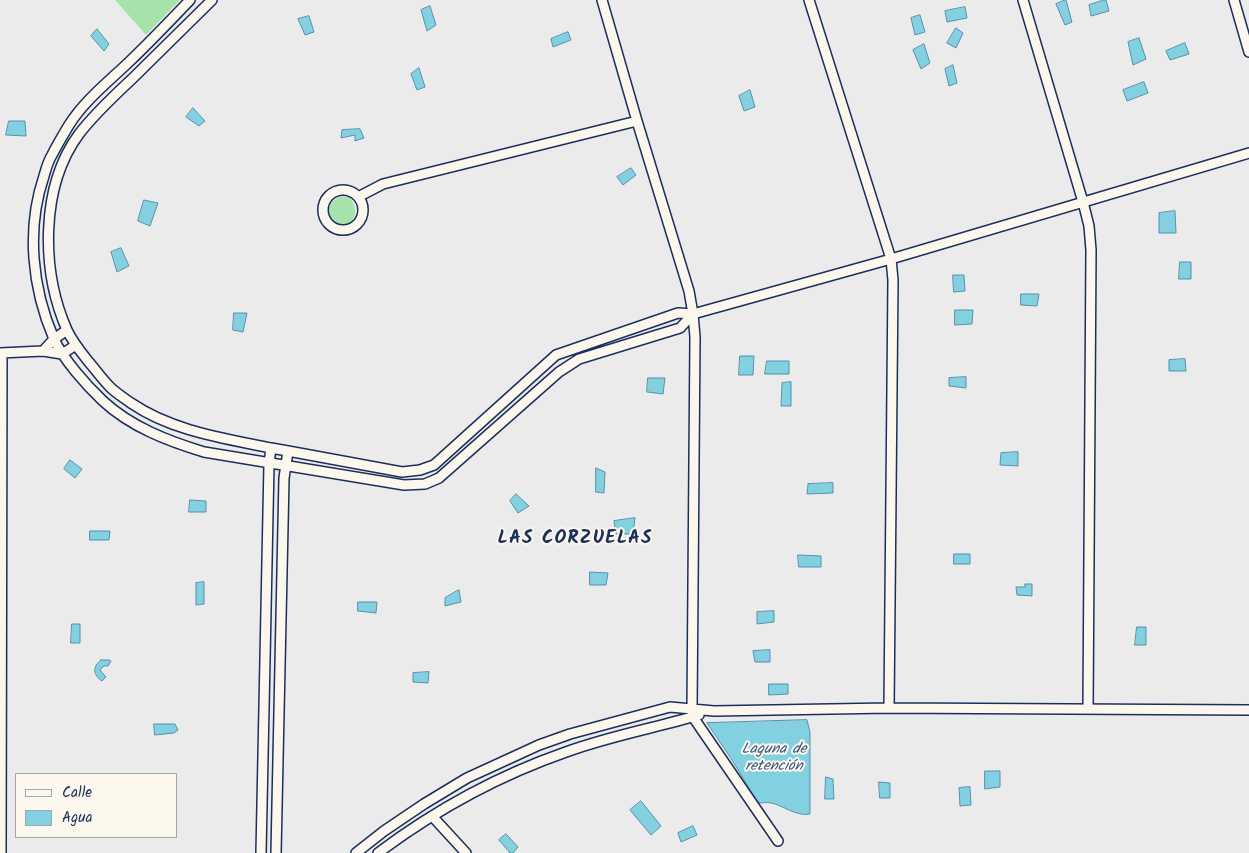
<!DOCTYPE html>
<html>
<head>
<meta charset="utf-8">
<style>
	body { margin:0 }
	#map { position:relative; width:1249px; height:853px; overflow:hidden; background:#ecebec; font-family:Kalam,sans-serif }
	canvas { display:block }
	.legend { position:absolute; left:15px; top:773px; width:162px; height:65px; box-sizing:border-box; background:#fbf7ec; border:1px solid #a1a7b3; margin:0; padding:6px 9px; list-style:none; font-size:15px; color:#1b2f5e }
	.legend li { display:flex; align-items:center; gap:10px; height:25px }
	.legend b { width:25px; border:1px solid #a1a7b3 }
</style>
</head>
<body>
<div id="map">
<canvas width="1249" height="853"></canvas>
<ul class="legend">
<li><b style="height:6px;background:#fbf7ec"></b>Calle</li>
<li><b style="height:14px;background:#82d0e0"></b>Agua</li>
</ul>
</div>
<script>
const context = document.querySelector('canvas').getContext('2d');
context.lineJoin = 'round';
function fill(path, color) { context.fillStyle = color; context.fill(path, 'evenodd'); }
function strokePath(path, color, width, dash) { context.strokeStyle = color; context.lineWidth = width; context.lineCap = dash ? 'butt' : 'round'; context.setLineDash(dash || []); context.stroke(path); }
function drawText(font, color, halo, rows, align = 'center') {
  context.font = font + ' Kalam,sans-serif'; context.lineWidth = 4; context.setLineDash([]); context.textBaseline = 'middle'; context.strokeStyle = halo; context.fillStyle = color; for (const [text, x, y, turn = 0] of rows) {
    context.save(); context.translate(x, y); context.rotate((+turn || 0) * Math.PI / 180); context.textAlign = isNaN(turn) ? turn : align; if (halo) context.strokeText(text, 0, 0); context.fillText(text, 0, 0); context.restore();
  }
}
const green = new Path2D(`
	M115 0H180L146 35Z
	M339 197H349C359 210 357 217 345 227L336 225 328 215 330 203Z`);
const water = new Path2D(`
	M1066 0 1072 22 1065 25 1056 4Z
	M1104 0H1106L1109 11 1091 16 1089 5Z
	M430 6 436 25 427 31 421 10Z
	M965 7 967 18 947 22 945 11Z
	M920 15 925 32 915 35 911 18Z
	M309 16 314 32 305 35 298 19Z
	M956 28 963 33 956 48 947 43Z
	M97 29 109 44 104 51 91 36Z
	M568 32 571 40 553 47 551 39Z
	M1139 38 1146 59 1133 65 1128 42Z
	M1185 43 1189 54 1170 60 1166 51Z
	M924 44 930 63 921 69 913 50Z
	M953 65 957 83 949 86 945 69Z
	M419 68 425 87 417 90 411 74Z
	M1144 82 1148 93 1127 101 1123 90Z
	M750 90 755 107 744 111 739 96Z
	M193 108 205 121 199 126 186 117Z
	M9 121H25L26 136 6 135Z
	M360 129 364 138 355 141V135L341 138 342 130Z
	M631 168 636 175 623 185 617 177Z
	M144 200 158 203 150 226 138 221Z
	M1175 211 1176 233H1159V213Z
	M121 248 129 266 117 272 111 252Z
	M1180 262H1191V279H1179Z
	M953 275H964L965 291 954 292Z
	M1021 294H1039L1037 306 1021 305Z
	M955 310H973L972 324 955 325Z
	M234 313H247L243 332 233 330Z
	M740 356H754L753 375H739Z
	M1185 359 1186 371H1169V360Z
	M767 361H789V374H765Z
	M966 377V388L949 386V378Z
	M648 378H665L663 394 647 392Z
	M791 382V406H781L782 383Z
	M1018 452V466L1000 465 1001 453Z
	M70 460 82 469 75 478 64 469Z
	M596 468 605 472 604 493 596 492Z
	M833 483V493L807 494 808 484Z
	M516 494 529 506 518 513 510 501Z
	M190 500 206 501V512H189Z
	M635 518 633 534H616L614 521Z
	M90 531H110L109 540H90Z
	M954 554H970V564H954Z
	M798 555 821 556V567H799Z
	M590 572 608 573 606 585H590Z
	M204 582V604L196 605V583Z
	M1025 584H1032V596L1017 595 1016 587H1025Z
	M459 590 461 602 445 606V598Z
	M358 602H377L376 613 358 611Z
	M774 611V622L757 624V612Z
	M72 624H80V643H71Z
	M1137 627H1146V645H1135Z
	M770 650V662H755L753 651Z
	M101 660H109L111 661 108 666H104L100 670 106 677 102 681C93 675 92 667 101 660Z
	M429 672 428 683 413 682V673Z
	M769 684H788V694L769 695Z
	M807 720 810 732V814C796 817 783 805 771 803 767 802 762 803 758 803L732 760 707 723Z
	M154 724H175L178 730 174 733 155 735Z
	M985 771H1000V787L985 789Z
	M826 777 833 779 834 799H825Z
	M879 782 890 783V798H880Z
	M970 787 971 805 960 806 959 788Z
	M641 801 661 826 651 835 630 810Z
	M693 826 697 835 681 842 678 833Z
	M506 834 518 847 513 853H510L499 840Z`);
const street = new Path2D(`
	M190 0C170 21 150 42 129 62 108 82 84 101 69 125 63 135 57 145 52 155 48 161 46 169 44 176 26 229 32 288 54 339 63 359 87 386 103 401 131 427 168 441 204 452L404 485 425 484 439 478 559 372 579 359 680 328 693 314 678 313 556 355 434 465 420 470 402 472 288 451
	M212 0C186 26 160 51 134 77 115 95 95 113 79 134 40 187 41 271 67 330 72 341 80 351 88 361 95 369 102 379 110 387 116 393 124 398 131 403 172 431 223 438 271 448
	M602 0 637 121 689 291 693 314 695 337 692 709 693 717 778 841
	M809 0 891 259 893 280 889 708
	M1023 0 1083 202 1089 226 1091 250 1088 709
	M1234 0 1249 52
	M323 210a20 20 0 1 1 40 0a20 20 0 1 1-40 0Z
	M358 197 383 184 637 121
	M693 314 891 259 1249 153
	M43 351 54 339 67 330
	M0 353 43 351 62 354 76 345
	M432 816 466 853
	M1 853 2 353
	M261 853 269 464 271 448 288 451 284 478 276 853
	M356 853 384 831 424 804 467 778 502 762 539 745 570 734 670 707 714 711 889 708 1249 710
	M378 853C434 811 500 775 566 752 609 736 655 728 699 715`);
const waterNames = [
	["Laguna de",774,750],
	["retención",774,767]
];
const districtNames = [
	["LAS CORZUELAS",575,540]
];
fill(green, '#a6e3ab');
fill(water, '#82d0e0');
strokePath(water, '#5990ac', 1);
strokePath(street, '#1b2f5e', 12);
strokePath(street, '#fbf7ec', 9);
drawText('italic 15px', '#35577e', '#fbf7ec', waterNames);
context.letterSpacing = '1px';
drawText('bold 19px', '#1b2f5e', '#fbf7ec', districtNames);
context.letterSpacing = '0px';
</script>
</body>
</html>
